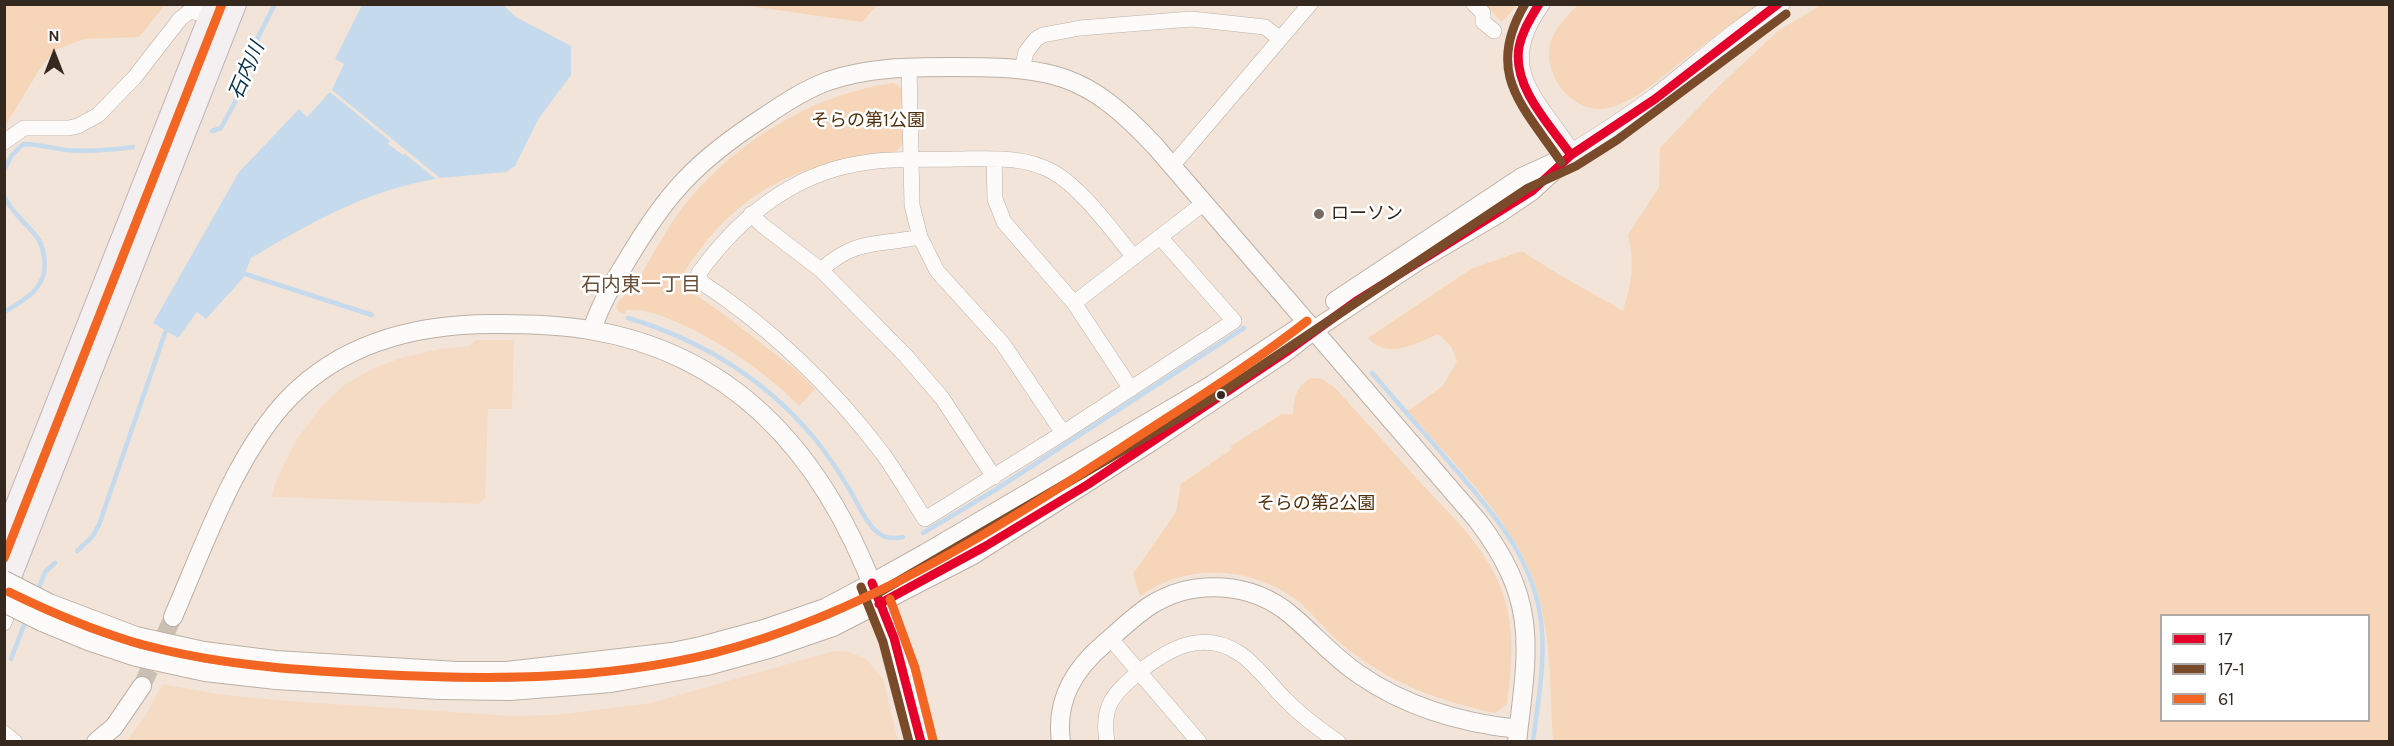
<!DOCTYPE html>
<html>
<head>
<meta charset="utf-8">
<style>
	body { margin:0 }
	#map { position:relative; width:2394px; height:746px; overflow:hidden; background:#f2e4d8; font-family:Karla,sans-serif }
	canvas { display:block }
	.frame { position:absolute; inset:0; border:6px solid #35291f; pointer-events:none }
	.legend { position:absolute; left:2160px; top:614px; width:210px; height:108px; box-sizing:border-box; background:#fff; border:2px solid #aea9a5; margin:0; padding:8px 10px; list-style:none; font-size:18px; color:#35291f }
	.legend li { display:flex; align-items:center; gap:12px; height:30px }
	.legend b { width:30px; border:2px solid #aea9a5 }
	.north { position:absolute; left:24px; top:24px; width:60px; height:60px; -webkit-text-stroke:4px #fff; paint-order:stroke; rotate:0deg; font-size:16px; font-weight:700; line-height:24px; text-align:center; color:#35291f }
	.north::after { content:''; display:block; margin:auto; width:21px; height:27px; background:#35291f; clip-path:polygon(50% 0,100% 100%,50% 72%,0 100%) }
</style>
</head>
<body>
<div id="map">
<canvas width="2394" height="746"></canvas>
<div class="frame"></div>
<ul class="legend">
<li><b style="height:8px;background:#e4002b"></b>17</li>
<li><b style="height:8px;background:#7a4b2a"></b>17-1</li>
<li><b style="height:8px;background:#f26522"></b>61</li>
</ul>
<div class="north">N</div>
</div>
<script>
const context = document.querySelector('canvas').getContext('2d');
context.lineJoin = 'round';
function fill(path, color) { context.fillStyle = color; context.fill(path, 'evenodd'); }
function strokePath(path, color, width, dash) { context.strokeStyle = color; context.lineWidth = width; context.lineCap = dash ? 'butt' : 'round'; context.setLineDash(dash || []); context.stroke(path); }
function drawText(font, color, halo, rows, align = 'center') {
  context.font = font + ' Karla,"Noto Sans JP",sans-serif'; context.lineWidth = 5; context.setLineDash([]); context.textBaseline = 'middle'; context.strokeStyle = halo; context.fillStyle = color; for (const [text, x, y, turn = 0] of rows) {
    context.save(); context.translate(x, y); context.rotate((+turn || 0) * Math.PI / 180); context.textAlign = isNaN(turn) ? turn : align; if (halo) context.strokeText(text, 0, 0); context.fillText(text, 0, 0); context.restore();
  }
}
const built = new Path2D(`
	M475 340H514L512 409H488L485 498 479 504 273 497 272 494 276 481 296 440 323 405 344 385 374 368 401 358 439 349 470 346Z
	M839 651 849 652 865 658 883 678 898 741H126L146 715 162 684 218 694 275 700 510 716 555 715 651 703 830 652Z`);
const green = new Path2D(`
	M5 4H165V5L139 37 84 39 55 50 39 70 5 126Z
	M742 5 877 4V5L862 22Z
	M1486 5H1517L1502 22Z
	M1578 5V4L1758 5C1732 23 1706 42 1681 62 1659 78 1635 102 1608 108 1573 116 1541 74 1551 41 1555 29 1569 13 1578 5Z
	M1821 5H2389V741H1553C1550 688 1552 630 1533 579 1512 520 1449 458 1408 411L1443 386 1457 361 1451 346 1438 334C1415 344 1388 360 1368 338L1471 269 1522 251C1554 273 1589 291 1623 311 1632 281 1635 267 1628 235L1659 187 1660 148 1717 88 1778 31ZM2162 616H2368V720H2162Z
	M894 83 902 89 903 144 894 153C876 153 858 157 839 161 769 176 721 213 683 274L688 290C725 313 757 341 792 367H793L815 389 799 406C765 370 697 325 649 312 642 310 634 310 626 310L625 314 619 312 616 306C622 296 633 289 639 278 652 257 663 235 677 215 727 147 810 94 894 83Z
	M1311 378 1322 379 1334 387C1363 418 1391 450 1420 482 1455 520 1492 552 1506 604 1515 637 1511 671 1507 704L1495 713C1454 704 1413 692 1377 669 1359 658 1341 645 1327 630 1316 619 1306 607 1294 598 1248 566 1187 563 1140 596L1133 574 1176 512 1181 484 1232 449 1231 446 1282 414H1293C1294 398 1296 386 1311 378Z`);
const water = new Path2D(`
	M362 5H503L516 17 571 46V75L539 118 515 166 506 172 440 178 332 90 344 64 335 59Z
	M330 92 390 141 388 144 403 155 405 154 436 179C367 190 310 223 251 258L243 278 206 319 197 312 178 338 153 323 239 172 299 109 307 117Z`);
const stream = new Path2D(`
	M212 131 221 128 235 102 259 35 275 4
	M4 170 12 155 23 144C38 144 51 148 66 150 88 152 111 150 133 147
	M4 196C11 212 25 222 36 236 41 242 43 249 44 257 49 286 27 299 4 312
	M245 274 372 315
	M628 318C705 341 773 384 822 448 833 463 843 478 852 494 859 506 866 523 877 532 884 538 894 539 903 537
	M1372 373C1398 403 1424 433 1450 463 1489 508 1530 553 1540 614 1547 655 1538 700 1533 742
	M923 533 995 490 1244 328
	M77 551 92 537 99 525 166 330
	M37 593 45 572 55 563
	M11 659 26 620`);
const tertiaryTunnel = new Path2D(`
	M142 686 173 617`);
const minor = new Path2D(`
	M1474 4 1483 13V22L1494 31
	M909 67 912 205 920 237 937 271 1003 344 1063 433
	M1022 69 1026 52 1036 39 1043 35 1080 28 1191 19 1265 27 1280 39
	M4 142 24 128H69L78 126 98 115 134 78 180 19 190 11 217 18
	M994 159 995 199 1004 222 1074 303 1204 203
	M1172 166 1310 4
	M751 214 762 225 821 270 905 355 942 398 994 477
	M1134 257C1112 231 1082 188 1053 172 1023 155 988 159 955 159 927 160 897 158 869 162 796 171 741 215 699 273L701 282C769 326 834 389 883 454 898 475 911 498 925 519L1063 433 1234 321 1160 237
	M821 270C856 238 877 246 920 237
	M1074 303 1131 389
	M4 623 14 596
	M1110 638 1199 742
	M4 733 15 742
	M1107 742C1101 706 1113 694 1139 672 1168 649 1203 629 1239 653 1257 665 1269 683 1284 698 1300 715 1319 729 1338 742`);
const tertiary = new Path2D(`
	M1335 301 1522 177 1557 161
	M592 330C600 305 612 284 626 262 666 194 695 162 761 119 783 104 804 90 828 81 869 67 911 67 953 67 1052 67 1086 72 1155 146L1478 521C1539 602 1528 647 1517 742
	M49 603 136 636 204 651 275 660 457 671H507L672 652 701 646 764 629 825 608 872 583 924 554 1210 386 1298 328
	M173 617C204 546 236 452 290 397 346 340 422 323 499 324 530 324 560 325 590 330 741 355 828 463 878 600 882 613 888 625 893 637 906 670 914 706 921 742
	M42 622 88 641 136 657 205 672 276 680 440 690 510 691 611 683 707 666 772 648 833 627 973 555 1151 442 1286 352 1314 330 1418 261 1498 214 1532 191 1571 155
	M96 742 114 727 142 686
	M1061 742C1055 700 1074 669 1105 643 1120 630 1134 616 1151 605 1194 578 1252 582 1291 615 1315 635 1334 658 1360 675 1408 708 1461 723 1518 729`);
const secondary = new Path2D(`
	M1539 4C1491 71 1537 101 1571 155 1599 138 1628 119 1655 99 1696 68 1735 31 1779 4`);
const primary = new Path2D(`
	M4 538 215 4
	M4 592 235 4`);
const tertiaryBridge = new Path2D(`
	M4 580 49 603
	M4 603 42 622`);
const bus1 = new Path2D(`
	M1539 4C1531 18 1522 31 1519 47 1512 87 1550 125 1571 155
	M872 583 894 638 921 742
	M879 604 984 547 1087 485 1286 352 1358 300 1532 191 1571 155 1655 99 1778 4`);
const bus2 = new Path2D(`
	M1525 4C1484 73 1523 106 1561 162
	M861 587 883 642 909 742
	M878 593 1216 396 1528 188 1576 166 1617 140 1786 14`);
const bus3 = new Path2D(`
	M4 558 222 4
	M9 592C50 612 90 629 133 642 210 664 291 670 370 674 484 680 602 681 714 653 862 615 993 531 1121 448 1183 407 1248 367 1307 321
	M890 599 915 668 933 740`);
const markers = [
	[1319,214,6,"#776a60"],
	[1221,395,5,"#35291f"]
];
const parkNames = [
	["そらの第1公園",868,121],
	["そらの第2公園",1316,504]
];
const poiNames = [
	["ローソン",1331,214]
];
const waterNames = [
	["石内川",247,71,-67]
];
const neighbourhoodNames = [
	["石内東一丁目",641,285]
];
fill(built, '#f6dbc4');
fill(green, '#f6d5b8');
fill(water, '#c5daec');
strokePath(stream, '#c5daec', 4.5);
strokePath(tertiaryTunnel, '#ccbfb3', 18, [18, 9]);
strokePath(minor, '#bcb0a6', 16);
strokePath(tertiary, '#bcb0a6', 20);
strokePath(secondary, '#bcb0a6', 22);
strokePath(primary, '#c0b5b8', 24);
strokePath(minor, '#fdfbf9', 15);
strokePath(tertiary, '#fdfbf9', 18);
strokePath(secondary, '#f8f5f6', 21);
strokePath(primary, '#f4f0f2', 22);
strokePath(tertiaryBridge, '#bcb0a6', 20, []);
strokePath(tertiaryBridge, '#fdfbf9', 18);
strokePath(bus1, '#e4002b', 9);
strokePath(bus2, '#7a4b2a', 9);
strokePath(bus3, '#f26522', 9);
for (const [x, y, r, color] of markers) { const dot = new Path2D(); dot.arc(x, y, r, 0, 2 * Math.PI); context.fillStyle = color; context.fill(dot); strokePath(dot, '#fff', 2); }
drawText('18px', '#502f0a', '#fff', parkNames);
drawText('18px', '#35291f', '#fff', poiNames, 'left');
drawText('italic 20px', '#08334f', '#fff', waterNames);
drawText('20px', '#684e36', '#fff', neighbourhoodNames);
</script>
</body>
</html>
